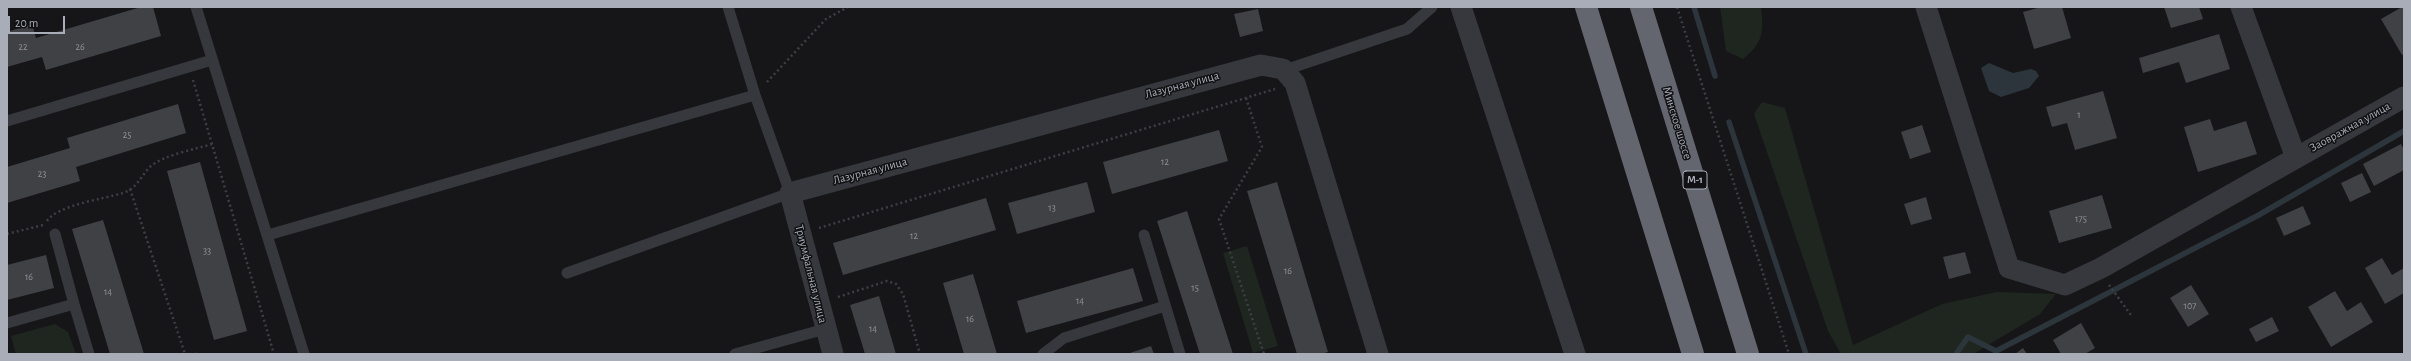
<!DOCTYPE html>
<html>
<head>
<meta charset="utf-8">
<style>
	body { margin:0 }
	#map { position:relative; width:2411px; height:361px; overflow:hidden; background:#161618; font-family:"Alegreya Sans",sans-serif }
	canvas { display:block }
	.frame { position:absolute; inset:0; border:8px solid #a8adb8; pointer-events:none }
	.scale { position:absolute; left:8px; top:16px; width:57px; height:18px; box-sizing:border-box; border:2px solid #a8adb8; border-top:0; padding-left:5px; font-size:12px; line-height:14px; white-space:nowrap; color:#a8adb8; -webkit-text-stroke:3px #111113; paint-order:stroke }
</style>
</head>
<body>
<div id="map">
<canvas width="2411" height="361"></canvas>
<div class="frame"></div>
<div class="scale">20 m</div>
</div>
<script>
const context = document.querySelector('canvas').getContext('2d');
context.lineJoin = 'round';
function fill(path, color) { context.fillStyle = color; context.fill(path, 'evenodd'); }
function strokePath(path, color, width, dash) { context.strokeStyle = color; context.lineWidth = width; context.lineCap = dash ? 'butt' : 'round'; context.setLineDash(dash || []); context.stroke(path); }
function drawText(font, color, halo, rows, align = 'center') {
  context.font = font + ' "Alegreya Sans",sans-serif'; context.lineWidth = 3; context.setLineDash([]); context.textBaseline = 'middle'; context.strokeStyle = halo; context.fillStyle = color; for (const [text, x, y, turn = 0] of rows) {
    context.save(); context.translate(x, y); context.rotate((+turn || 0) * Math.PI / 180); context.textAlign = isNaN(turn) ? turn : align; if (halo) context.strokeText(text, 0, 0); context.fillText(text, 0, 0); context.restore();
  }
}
const green = new Path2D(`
	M1720 7H1761C1764 32 1763 43 1743 59L1726 51Z
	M1762 102 1785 108 1853 345 1942 304 1997 292 2056 294 2040 314 1973 354H1841L1828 331 1754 114Z
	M1247 246 1278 346 1253 353 1223 253Z
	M55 324 68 332 76 354H16L11 336Z`);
const water = new Path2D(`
	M1989 63 2013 73 2031 69 2036 71 2039 76 2029 88 2001 97 1989 91 1981 68Z`);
const stream = new Path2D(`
	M1694 7 1715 76
	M1729 122 1806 354
	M1956 354 1968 337 1996 351 2257 216 2404 131`);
const building = new Path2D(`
	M141 7H153L161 36 46 70 42 57 7 67V32L32 24 36 38Z
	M2041 7H2062L2071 38 2034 49 2023 12Z
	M2164 7H2199L2203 19 2171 28Z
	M2402 7H2404V54L2402 55 2381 19Z
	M1258 9 1263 31 1240 37 1234 14Z
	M2219 34 2230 69 2186 83 2179 62 2143 73 2139 58Z
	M2103 91 2117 138 2075 150 2067 123 2052 127 2046 107Z
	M178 104 186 133 76 167 80 181 7 203V167L70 148 67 138Z
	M2210 119 2214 131 2246 121 2257 154 2198 172 2184 127Z
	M1922 125 1931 152 1910 159 1901 132Z
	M1219 130 1228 161 1112 194 1103 162Z
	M2401 144 2404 150V170L2374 186 2363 164Z
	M200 162 247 331 214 340 167 171Z
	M2362 173 2371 192 2350 202 2341 183Z
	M1087 182 1095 212 1017 234 1008 203Z
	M1277 182 1328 352 1321 354H1297L1247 191Z
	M2102 195 2112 228 2059 243 2049 211Z
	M1926 197 1932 219 1911 225 1904 204Z
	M986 198 996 230 843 275 833 243Z
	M2303 206 2311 224 2284 236 2276 218Z
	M1187 211 1233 354H1200L1157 221Z
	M103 220 144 354H110L72 229Z
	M1965 252 1971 273 1949 279 1943 257Z
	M46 255 54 288 7 300V265Z
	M2382 258 2392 275 2404 268V293L2385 304 2365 268Z
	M1133 268 1143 301 1026 333 1017 301Z
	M973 274 997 354H964L943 283Z
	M2191 285 2209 314 2188 327 2170 298Z
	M2335 291 2347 311 2361 302 2373 322 2331 347 2308 307Z
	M879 296 896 354H865L850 305Z
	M2272 317 2279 331 2256 342 2249 329Z
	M2081 323 2095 348 2085 354H2061L2053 340Z
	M1151 346 1154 354H1127Z
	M2023 348 2027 354H2015Z`);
const path = new Path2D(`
	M1677 7 1789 354
	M193 80 274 354
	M767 82 826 19 848 7
	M1246 98 1262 147 1219 219 1264 354
	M130 189 185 354
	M47 221C57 205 104 199 123 193 138 188 141 175 151 166 164 155 196 149 212 144
	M819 228 1275 89
	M7 234 43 225
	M2109 285 2131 315
	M838 297 887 281 896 284 903 294 920 354
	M195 354H200`);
const lane = new Path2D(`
	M196 7 304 354
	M1285 70 1407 29 1432 7
	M7 121 212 60
	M55 234 74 304
	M268 235 755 95
	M1144 235 1180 354
	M567 273 790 193 755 95 728 7
	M7 323 74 304 89 354
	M735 354 825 329
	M1043 354 1064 338 1165 306`);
const street = new Path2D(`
	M1461 7 1575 354
	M1926 7 2009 268 2065 285 2101 268 2296 158 2241 7
	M2296 158 2404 97
	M833 354 790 193 1261 65 1283 69 1295 83 1378 354`);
const highway = new Path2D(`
	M1586 7 1693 354
	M1641 7 1748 354`);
const numberNames = [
	["22",23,47],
	["26",80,47],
	["1",2079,115],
	["25",127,135],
	["12",1165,162],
	["23",42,174],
	["13",1052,208],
	["175",2081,219],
	["12",914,236],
	["33",207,251],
	["16",1288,271],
	["16",29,277],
	["15",1195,288],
	["14",108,292],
	["14",1080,301],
	["107",2190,306],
	["16",970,319],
	["14",873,329]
];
const shields = [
	[1695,180,24]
];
const shieldNames = [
	["М-1",1695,180]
];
const streetNames = [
	["Лазурная улица",1182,85,-15],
	["Минское шоссе",1677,123,73],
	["Заовражная улица",2350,127,-29],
	["Лазурная улица",870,171,-15],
	["Триумфальная улица",811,274,76]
];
fill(green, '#1e261f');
fill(water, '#2c353c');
strokePath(stream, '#2c353c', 5.5);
fill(building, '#404145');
strokePath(path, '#3d3f44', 2.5, [2, 3]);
strokePath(lane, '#37383d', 11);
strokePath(street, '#37383d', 21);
strokePath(highway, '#63666e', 22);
drawText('10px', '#8e929b', null, numberNames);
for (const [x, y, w] of shields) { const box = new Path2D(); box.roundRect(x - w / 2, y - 9, w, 18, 3); context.fillStyle = '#111113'; context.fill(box); strokePath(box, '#a8adb8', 1); }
drawText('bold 11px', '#a8adb8', null, shieldNames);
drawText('12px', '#a8adb8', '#111113', streetNames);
</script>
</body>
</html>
